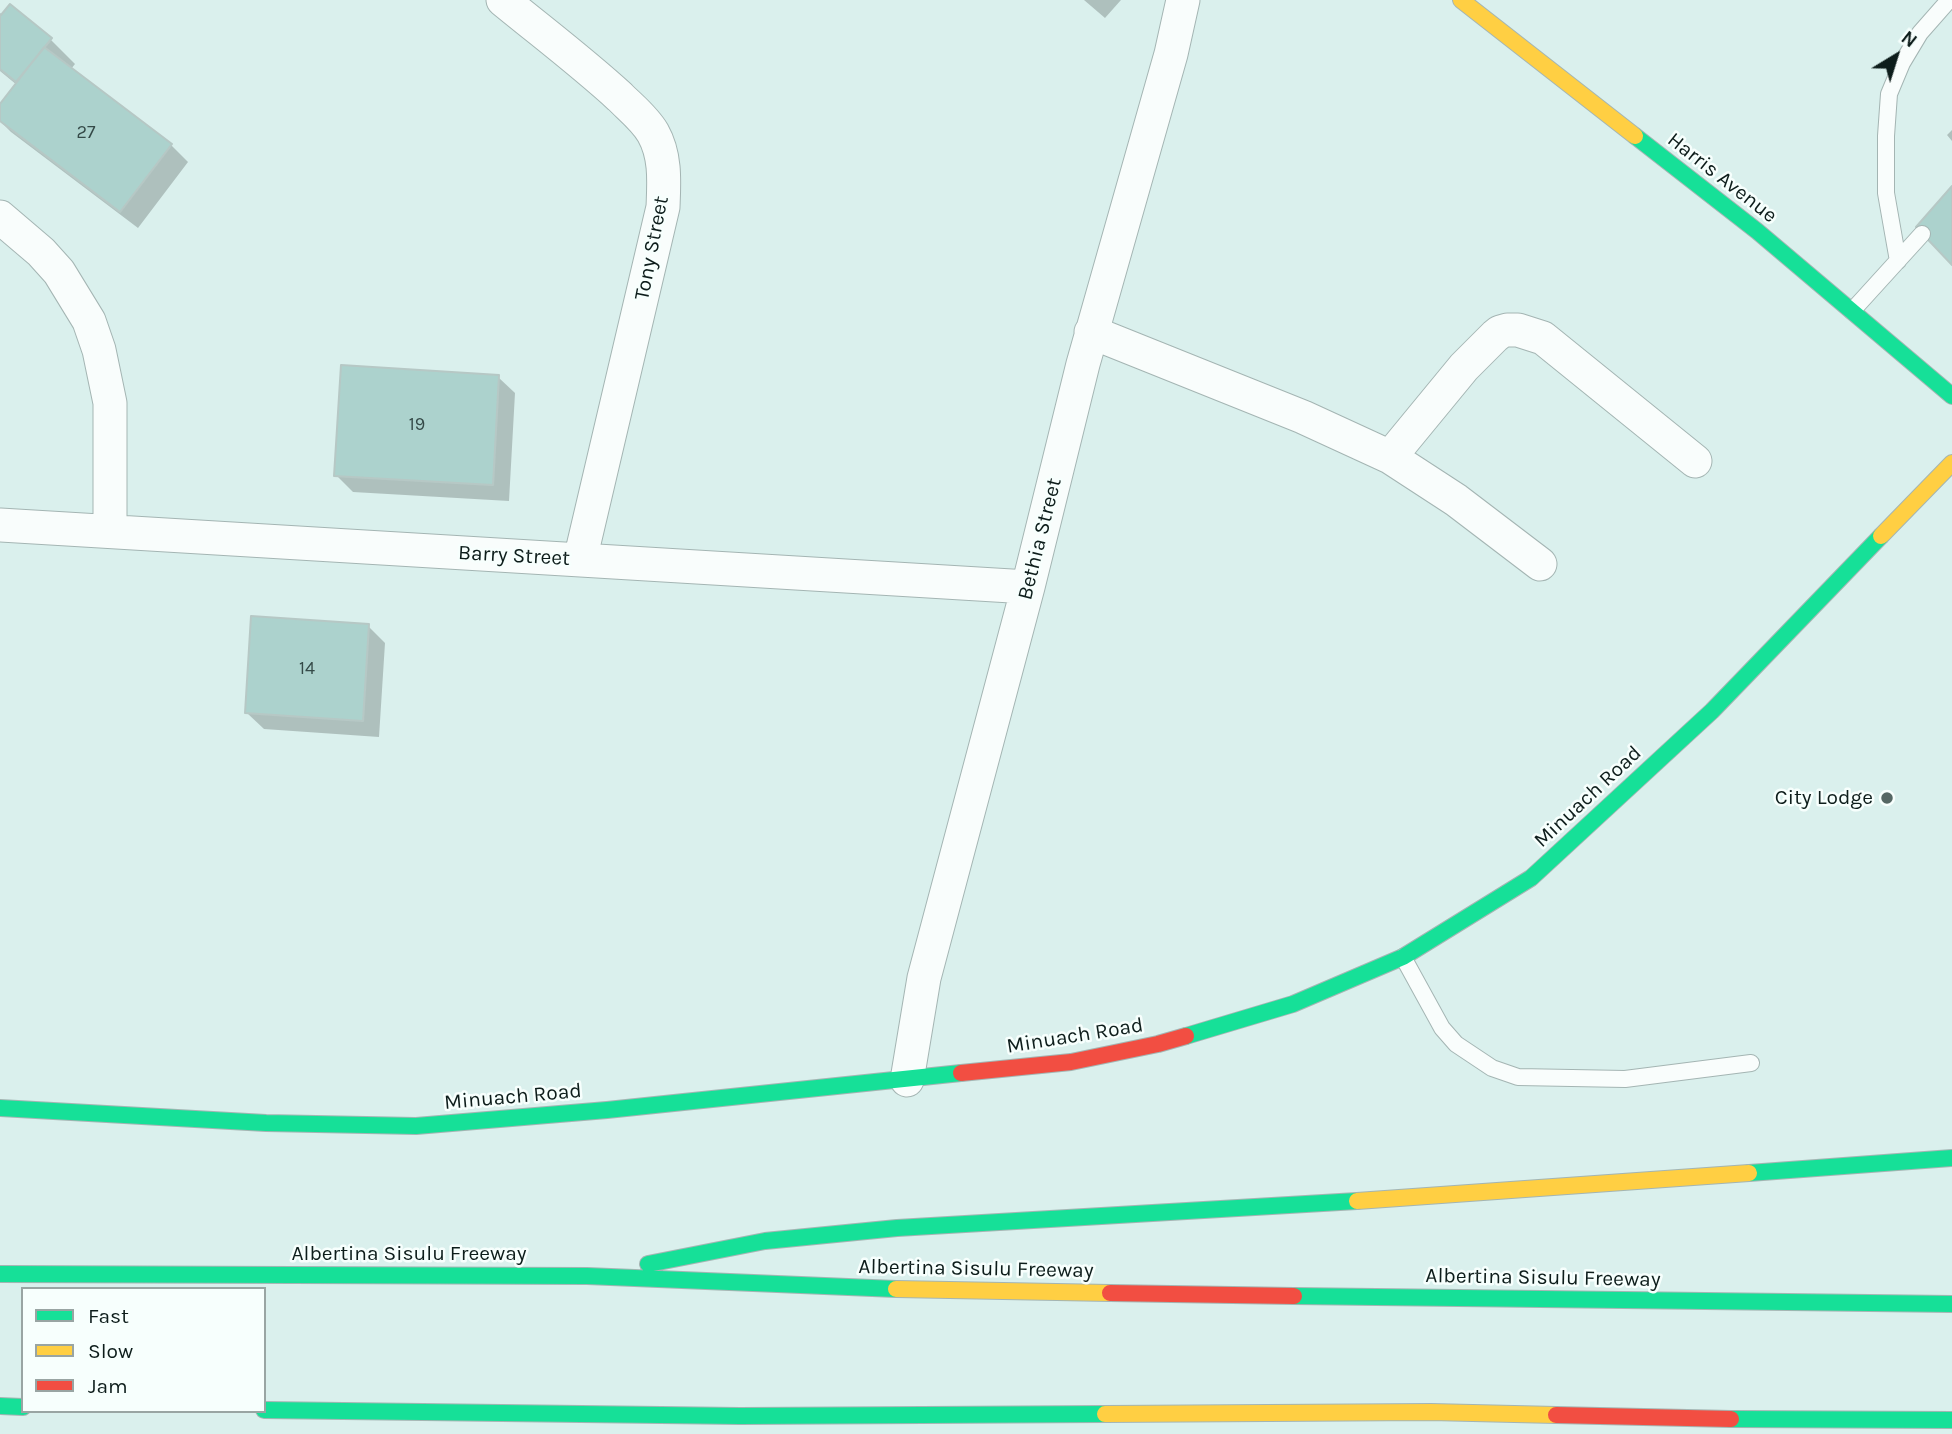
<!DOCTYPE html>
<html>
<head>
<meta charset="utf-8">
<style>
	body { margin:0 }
	#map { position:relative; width:1952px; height:1434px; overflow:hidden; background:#daf0ed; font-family:Karla,sans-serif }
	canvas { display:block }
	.legend { position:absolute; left:21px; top:1287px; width:245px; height:126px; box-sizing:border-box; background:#f7fffd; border:2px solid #99a5a3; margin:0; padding:9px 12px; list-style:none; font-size:21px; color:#0d1d1b }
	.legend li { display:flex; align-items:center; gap:14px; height:35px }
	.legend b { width:35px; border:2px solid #99a5a3 }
	.north { position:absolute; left:1861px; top:21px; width:70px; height:70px; -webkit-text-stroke:5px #f7fffd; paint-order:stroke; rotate:38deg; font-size:19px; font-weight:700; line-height:28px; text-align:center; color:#0d1d1b }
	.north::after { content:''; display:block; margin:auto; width:24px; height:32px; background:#0d1d1b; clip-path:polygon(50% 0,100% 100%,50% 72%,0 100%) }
</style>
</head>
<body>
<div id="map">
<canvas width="1952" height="1434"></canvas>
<ul class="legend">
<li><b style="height:9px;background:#16e098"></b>Fast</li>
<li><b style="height:9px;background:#ffcf43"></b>Slow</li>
<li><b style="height:9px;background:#f24e42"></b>Jam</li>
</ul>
<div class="north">N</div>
</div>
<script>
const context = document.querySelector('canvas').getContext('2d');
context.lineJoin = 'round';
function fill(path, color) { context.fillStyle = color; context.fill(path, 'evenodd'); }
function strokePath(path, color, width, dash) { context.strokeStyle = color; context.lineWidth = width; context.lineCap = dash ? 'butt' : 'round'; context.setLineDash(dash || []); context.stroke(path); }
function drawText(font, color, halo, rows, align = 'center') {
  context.font = font + ' Karla,sans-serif'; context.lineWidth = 5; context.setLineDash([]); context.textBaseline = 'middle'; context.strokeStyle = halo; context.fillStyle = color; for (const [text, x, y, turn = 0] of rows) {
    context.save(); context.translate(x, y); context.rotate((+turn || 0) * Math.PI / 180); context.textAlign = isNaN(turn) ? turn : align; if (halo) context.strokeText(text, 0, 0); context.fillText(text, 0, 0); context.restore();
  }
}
const shadow = new Path2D(`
	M1084 0H1121L1105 18Z
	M0 16 50 39 75 64 71 69 171 145 188 162 138 228 11 132 0 121V107L17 85 0 71Z
	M1952 130V141L1947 135Z
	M498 377 515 393 509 501 353 492 336 475Z
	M368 626 385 643 379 737 264 729 247 713Z`);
const building = new Path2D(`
	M10 4 52 38 16 82 0 69V14L1 15Z
	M44 47 172 144 120 212 0 121V104Z
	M1952 186V265L1916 227Z
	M341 365 499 375 493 485 334 476Z
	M251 616 369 624 363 721 245 713Z`);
const lane = new Path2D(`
	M1898 261 1886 193V136L1889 94 1902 63 1920 33 1949 0
	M1852 311 1922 234
	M1403 957 1442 1028 1456 1044 1492 1068 1518 1077 1625 1079 1751 1063`);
const street = new Path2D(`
	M503 0C542 32 583 63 620 97 631 108 645 119 653 133 666 156 664 182 663 207L580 560
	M0 217 41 252 59 272 89 321 99 350 110 403V531
	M1091 332 1303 417 1390 457 1456 500 1540 564
	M1390 457 1464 367 1495 336 1500 332 1507 330H1518L1543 338 1695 461
	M0 525 1028 587
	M907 1080 924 978 1028 587 1083 364 1171 54 1183 0`);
const fast = new Path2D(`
	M1635 136 1757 231 1952 396
	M1186 1036 1293 1004 1403 957 1531 878 1712 711 1881 536
	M0 1108 266 1123 416 1126 607 1110 961 1073
	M1749 1173 1952 1158
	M648 1264 765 1241 897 1228 1357 1201
	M0 1274 587 1276 896 1289
	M1294 1296 1952 1304
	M0 1406 23 1407
	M264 1410 740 1416 1105 1414
	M1731 1419 1952 1420`);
const slow = new Path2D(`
	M1461 0 1635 136
	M1881 536 1952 463
	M1357 1201 1749 1173
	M896 1289 1110 1293
	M1105 1414 1431 1412 1556 1415`);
const jam = new Path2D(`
	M961 1073 1071 1062 1158 1044 1186 1036
	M1110 1293 1294 1296
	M1556 1415 1731 1419`);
const markers = [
	[1887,798,7,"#556764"]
];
const numberNames = [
	["27",86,133],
	["19",417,425],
	["14",307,669]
];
const streetNames = [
	["Harris Avenue",1722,178,38],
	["Tony Street",652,248,-79],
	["Bethia Street",1040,539,-76],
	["Barry Street",514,556,3],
	["Minuach Road",1588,797,-43],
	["Minuach Road",1075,1036,-9],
	["Minuach Road",513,1097,-5],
	["Albertina Sisulu Freeway",409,1254],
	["Albertina Sisulu Freeway",976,1269,1],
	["Albertina Sisulu Freeway",1543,1278,1]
];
const poiNames = [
	["City Lodge",1873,798]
];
fill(shadow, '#0003');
fill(building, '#acd2cd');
strokePath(building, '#b6c8c5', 2);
strokePath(lane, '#a4b5b3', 18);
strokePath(street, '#a4b5b3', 35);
strokePath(fast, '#a4b5b3', 18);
strokePath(slow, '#a4b5b3', 18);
strokePath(jam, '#a4b5b3', 18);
strokePath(lane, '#f9fdfc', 16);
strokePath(street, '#f9fdfc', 33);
strokePath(fast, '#16e098', 16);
strokePath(slow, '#ffcf43', 16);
strokePath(jam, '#f24e42', 16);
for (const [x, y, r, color] of markers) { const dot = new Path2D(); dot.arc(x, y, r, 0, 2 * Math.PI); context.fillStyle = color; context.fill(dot); strokePath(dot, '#f7fffd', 2.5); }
drawText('18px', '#354a48', null, numberNames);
drawText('21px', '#0d1d1b', '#f7fffd', streetNames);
drawText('21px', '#0d1d1b', '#f7fffd', poiNames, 'right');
</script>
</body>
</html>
